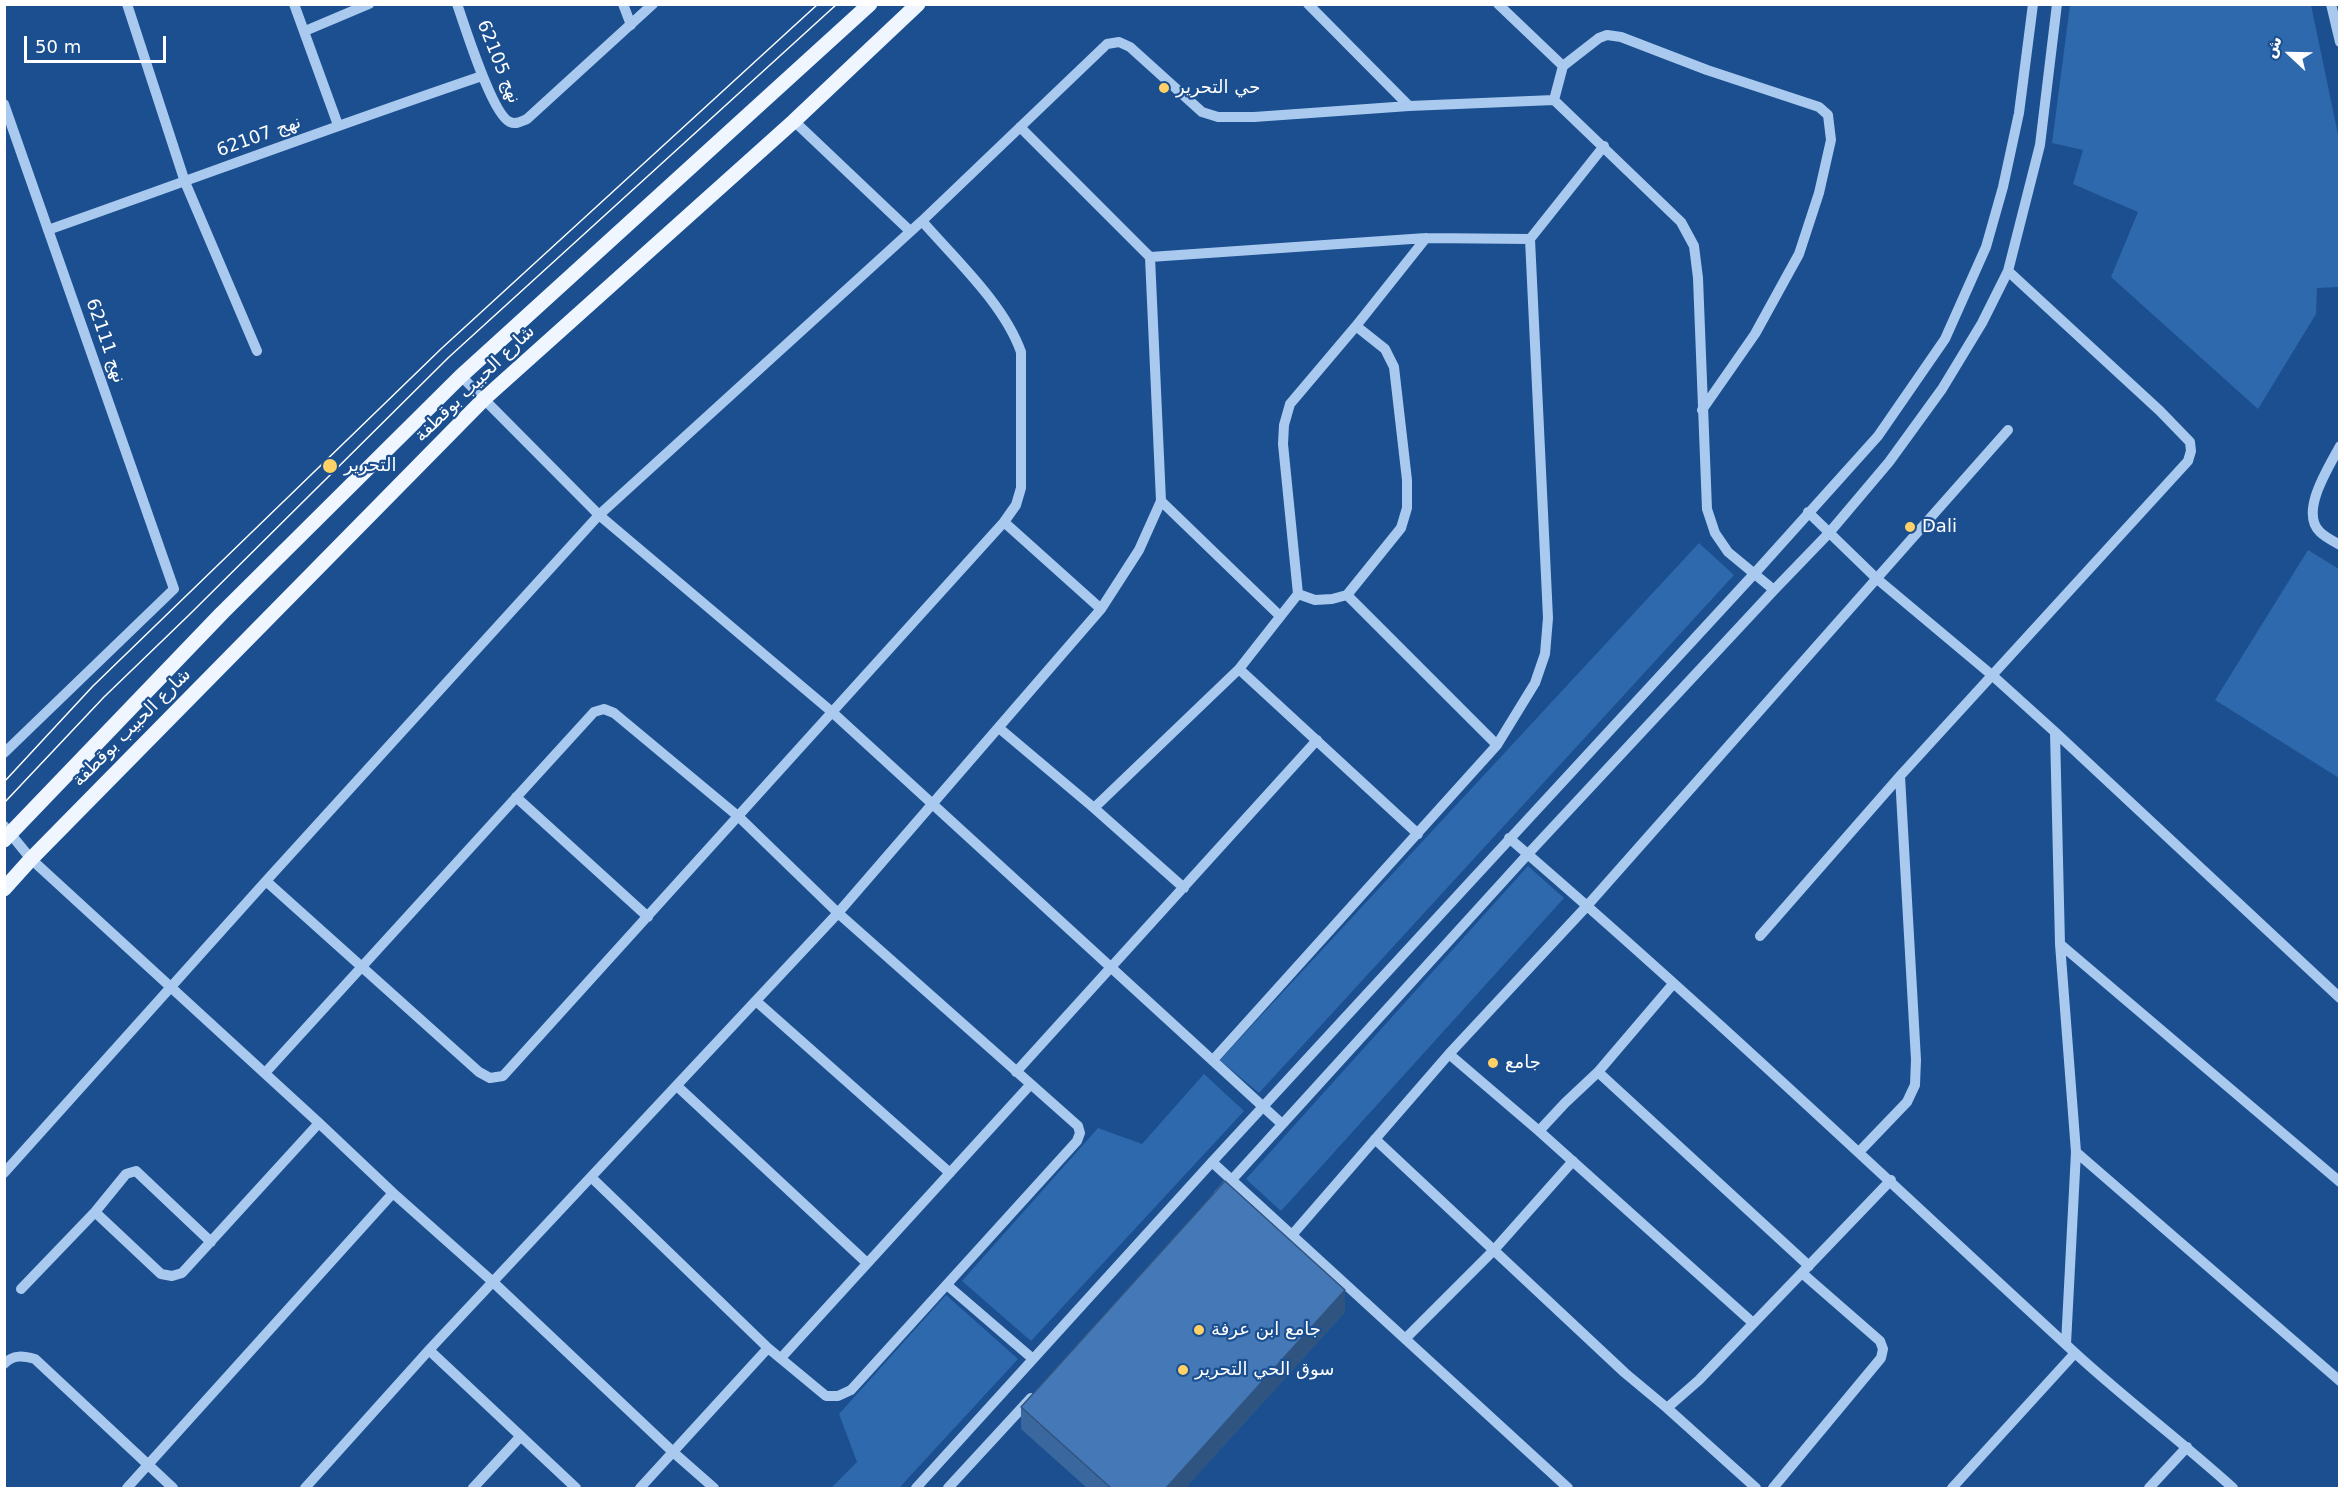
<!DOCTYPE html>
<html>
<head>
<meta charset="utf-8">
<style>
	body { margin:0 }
	#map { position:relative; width:2344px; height:1493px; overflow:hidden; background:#1b4f8f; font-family:"DejaVu Sans","Noto Sans Arabic",sans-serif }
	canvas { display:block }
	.frame { position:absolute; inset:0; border:6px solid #fff; pointer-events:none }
	.north { position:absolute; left:2260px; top:24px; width:60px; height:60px; -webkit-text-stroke:4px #1b4f8f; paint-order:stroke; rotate:292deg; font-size:16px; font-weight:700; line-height:24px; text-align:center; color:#fff }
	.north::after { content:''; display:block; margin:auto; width:21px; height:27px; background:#fff; clip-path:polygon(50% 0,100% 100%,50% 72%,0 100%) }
	.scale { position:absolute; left:24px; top:36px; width:142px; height:27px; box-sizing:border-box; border:3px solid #fff; border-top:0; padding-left:8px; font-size:18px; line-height:21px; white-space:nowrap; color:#fff; -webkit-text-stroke:4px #1b4f8f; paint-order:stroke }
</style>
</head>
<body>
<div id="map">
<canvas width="2344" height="1493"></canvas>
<div class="frame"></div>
<div class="north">ش</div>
<div class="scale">50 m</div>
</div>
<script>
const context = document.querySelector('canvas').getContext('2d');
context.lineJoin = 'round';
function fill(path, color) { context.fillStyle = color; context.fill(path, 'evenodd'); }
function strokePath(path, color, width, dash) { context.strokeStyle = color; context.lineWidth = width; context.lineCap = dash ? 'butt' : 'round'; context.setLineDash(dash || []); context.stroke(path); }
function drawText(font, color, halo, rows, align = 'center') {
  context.font = font + ' "DejaVu Sans","Noto Sans Arabic",sans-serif'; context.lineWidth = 4.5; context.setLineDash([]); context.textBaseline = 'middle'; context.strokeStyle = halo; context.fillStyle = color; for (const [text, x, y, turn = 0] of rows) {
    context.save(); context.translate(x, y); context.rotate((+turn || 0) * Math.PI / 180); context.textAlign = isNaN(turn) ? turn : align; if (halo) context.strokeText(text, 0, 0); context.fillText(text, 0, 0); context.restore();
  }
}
const green = new Path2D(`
	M2070 5H2311L2339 139V287L2317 288 2316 314 2258 409 2111 277 2138 212 2073 184 2083 150 2052 143Z
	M1699 543 1734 575 1259 1093 1220 1060Z
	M2308 550 2339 569V778L2215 700Z
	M1528 866 1564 898 1281 1211 1246 1179Z
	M1204 1074 1244 1111 1031 1341 962 1281 1098 1128 1142 1144Z
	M946 1295 1018 1359 899 1488H831L857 1462 839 1414Z`);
const minor = new Path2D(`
	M127 4 185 182 257 351
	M294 4 338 125
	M457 4C465 26 492 115 510 122 516 125 522 121 527 119L653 4
	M623 4 631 25
	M1308 4 1409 106
	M1498 4 1563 66
	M2331 4 2340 42
	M305 31 369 4
	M1554 100 1563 66 1599 38 1607 35 1621 37 1707 70 1819 107 1828 115 1831 140 1819 193 1799 254 1755 334 1702 410
	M4 104 174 589 4 753
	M794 121 910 231
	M48 230C193 179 337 125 482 76
	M1150 257 1426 238 1530 239
	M461 376 599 515 832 712 1282 1124
	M2340 446C2329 467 2299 512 2320 532 2325 537 2333 541 2340 545
	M1161 501 1280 616
	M1808 512 1876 578 1993 676 2055 732 2340 998
	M1004 522 1101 609
	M1298 594 1315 600 1332 599 1347 595 1401 528 1407 508V480L1394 367 1385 349 1356 326
	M1347 595 1497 745
	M1239 669 1418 834
	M999 728 1094 808 1184 888
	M2055 732 2060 944 2076 1152 2066 1344
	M516 797 648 917
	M1094 808 1239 669 1298 594 1283 444 1284 425 1290 404 1356 326 1426 238
	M4 826 31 859 319 1123 393 1193 493 1282 673 1452 714 1488
	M1509 838C1702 1004 1886 1179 2074 1352 2125 1399 2181 1441 2233 1488
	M266 881 479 1072 490 1078 503 1076 1004 522 1016 505 1021 488V352C1004 304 956 260 922 221
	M1760 936 1900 776 2188 461 2191 451 2190 442 2160 411 2008 271
	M2060 944 2340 1182
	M1673 984 1598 1072 1565 1103 1539 1131 1753 1323
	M756 1001 950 1173
	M1449 1054 1539 1131
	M1213 1060 1497 745 1535 683 1545 654 1548 618 1530 239 1604 146
	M1016 1072 1317 740
	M1598 1072 1809 1266
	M265 1073 594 712 604 709 614 713 739 817 838 913 1078 1126 1080 1133 1077 1141 851 1390 838 1396H826L768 1348 591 1177
	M677 1086 867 1263
	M1375 1139 1625 1373 1667 1408 1699 1380 1891 1180
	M1859 1152 1907 1102 1915 1085 1916 1060 1900 776
	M2076 1152 2340 1381
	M1212 1162 1568 1488
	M4 1173 266 881 599 515 922 221 1107 44 1119 42 1130 47 1202 112 1218 117H1254L1409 106 1554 100 1681 222 1694 246 1698 278 1707 509 1715 533 1728 552 1774 590
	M1218 1195 1528 854 1774 590 1829 533 1889 462 1942 389 1982 323 2008 271 2040 145 2057 4
	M95 1212 161 1274 172 1276 182 1273 319 1123
	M1292 1235 1449 1054 1586 907 2008 430
	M947 1285 1033 1359
	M21 1289 95 1212 126 1174 136 1171 211 1242
	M1405 1339 1494 1250 1573 1161
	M429 1350 576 1488
	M781 1358 1030 1085
	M4 1364C13 1354 24 1356 35 1359L173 1488
	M1667 1408 1756 1488
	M127 1488 393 1193
	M305 1488 429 1350 838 913 1101 609 1139 550 1161 501 1150 257 1020 127
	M473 1488 520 1437
	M640 1488 768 1348
	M916 1488 1212 1162 1754 574 1878 436 1945 339 1986 247 2003 187 2019 113 2033 4
	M948 1488 1031 1398
	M1773 1488 1881 1358 1883 1349 1880 1341 1802 1273
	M1952 1488 2075 1353
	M2149 1488 2187 1447`);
const major = new Path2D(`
	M4 840 222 613 461 376 870 4
	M4 889 31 859 485 398 794 121 918 4`);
const tram = new Path2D(`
	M4 782 93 686 442 348 818 4
	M4 803 104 697 189 615 449 357 837 4`);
const wall = new Path2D(`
	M1345 1312 1185 1488H1087L1021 1429V1407Z`);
const shadedWall = new Path2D(`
	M1345 1290V1312L1185 1488H1166Z`);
const building = new Path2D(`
	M1225 1181 1345 1290 1166 1488H1111L1021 1407Z`);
const markers = [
	[1164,88,6,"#ffd166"],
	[330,466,8,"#ffd166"],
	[1910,527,6,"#ffd166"],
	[1493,1063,6,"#ffd166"],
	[1199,1330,6,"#ffd166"],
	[1183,1370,6,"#ffd166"]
];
const streetNames = [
	["نهج 62105",498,62,68],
	["نهج 62107",259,137,-20],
	["نهج 62111",105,341,71],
	["شارع الحبيب بوقطفة",475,384,-44],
	["شارع الحبيب بوقطفة",132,728,-45]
];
const poiNames = [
	["حي التحرير",1176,88],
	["التحرير",344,466],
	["Dali",1922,527],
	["جامع",1505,1063],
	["جامع ابن عرفة",1211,1330],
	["سوق الحي التحرير",1195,1370]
];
fill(green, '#2e69ad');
strokePath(minor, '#a9c9ee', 10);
strokePath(major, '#f0f6ff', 15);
strokePath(tram, '#fff', 1.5);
fill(wall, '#3a679d');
fill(shadedWall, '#305480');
fill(building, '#4478b7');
strokePath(building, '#305480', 1.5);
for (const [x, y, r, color] of markers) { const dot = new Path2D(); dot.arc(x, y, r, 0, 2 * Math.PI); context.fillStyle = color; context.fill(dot); strokePath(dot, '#1b4f8f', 2); }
drawText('18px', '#fff', '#1b4f8f', streetNames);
drawText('18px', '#fff', '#1b4f8f', poiNames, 'left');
</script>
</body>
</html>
